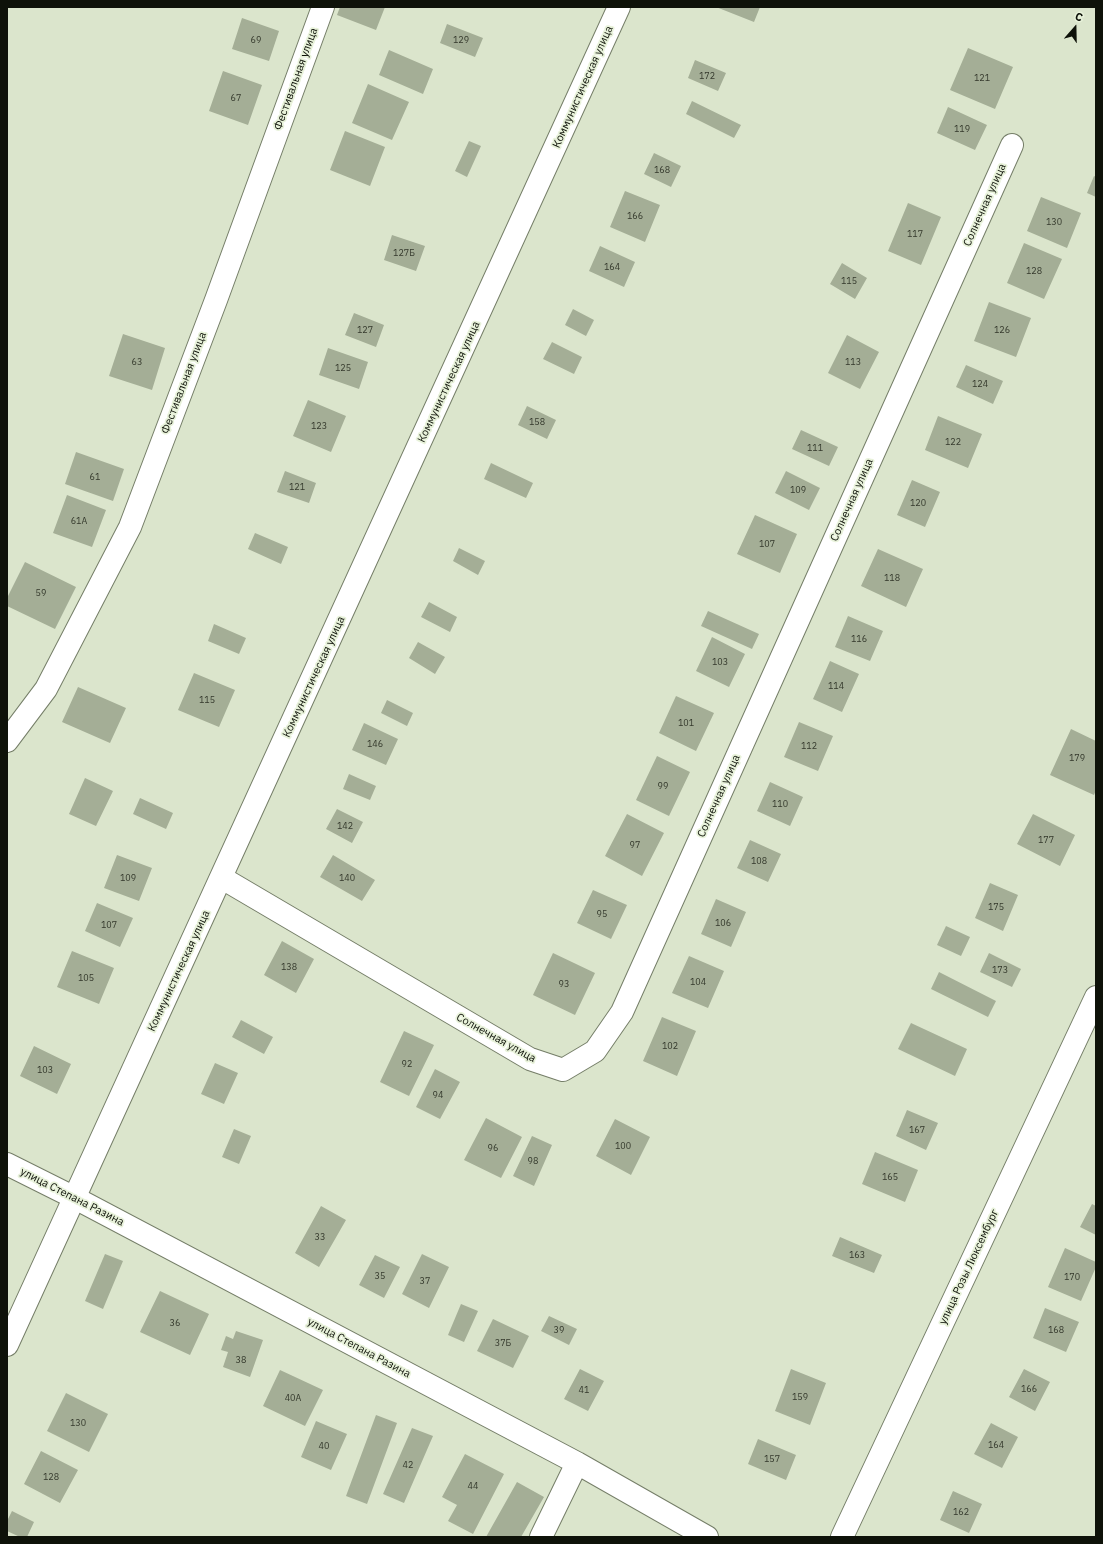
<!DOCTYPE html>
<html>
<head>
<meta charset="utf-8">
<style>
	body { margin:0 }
	#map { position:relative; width:1103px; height:1544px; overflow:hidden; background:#dbe5cc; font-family:"IBM Plex Sans",sans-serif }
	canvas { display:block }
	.frame { position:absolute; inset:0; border:8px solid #0e1209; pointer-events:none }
	.north { position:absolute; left:1055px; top:8px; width:40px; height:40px; -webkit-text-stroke:3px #e8f2da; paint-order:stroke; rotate:20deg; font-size:11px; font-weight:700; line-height:16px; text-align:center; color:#0e1209 }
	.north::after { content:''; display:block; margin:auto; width:14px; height:18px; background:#0e1209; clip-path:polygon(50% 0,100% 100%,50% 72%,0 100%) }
</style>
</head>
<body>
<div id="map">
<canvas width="1103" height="1544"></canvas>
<div class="frame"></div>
<div class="north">С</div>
</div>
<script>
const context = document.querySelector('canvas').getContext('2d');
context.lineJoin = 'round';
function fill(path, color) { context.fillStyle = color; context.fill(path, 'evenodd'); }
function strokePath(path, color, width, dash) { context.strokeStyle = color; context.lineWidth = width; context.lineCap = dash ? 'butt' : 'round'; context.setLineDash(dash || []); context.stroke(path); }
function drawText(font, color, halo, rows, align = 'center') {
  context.font = font + ' "IBM Plex Sans",sans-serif'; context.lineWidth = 3.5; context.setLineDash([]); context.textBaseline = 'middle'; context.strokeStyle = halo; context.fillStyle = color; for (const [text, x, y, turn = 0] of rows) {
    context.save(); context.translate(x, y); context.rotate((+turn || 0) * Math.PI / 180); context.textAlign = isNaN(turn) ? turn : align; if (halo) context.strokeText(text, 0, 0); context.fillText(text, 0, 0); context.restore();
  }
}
const building = new Path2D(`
	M340 7H385L376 30 337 15Z
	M716 7H760L754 22Z
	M242 18 279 31 269 61 232 49Z
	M447 24 483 38 475 57 440 43Z
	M968 48 1013 67 995 109 950 90Z
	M389 50 433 69 423 94 379 75Z
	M695 60 726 73 718 91 688 78Z
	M223 71 262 85 248 125 209 111Z
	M368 84 409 102 392 140 352 123Z
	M692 101 741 125 734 138 686 114Z
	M948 107 987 125 975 150 937 133Z
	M345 131 385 147 370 186 330 170Z
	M469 141 481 146 467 177 455 171Z
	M654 153 681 166 671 187 644 174Z
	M1094 176 1096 177V197L1087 193Z
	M625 191 660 205 645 242 610 227Z
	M1041 197 1081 213 1067 248 1027 231Z
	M908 203 941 217 921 265 888 251Z
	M392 235 425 246 416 271 384 260Z
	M1024 243 1062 259 1044 299 1007 283Z
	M600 246 635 262 624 287 589 271Z
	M842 263 867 278 855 299 830 284Z
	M989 302 1031 318 1016 357 974 341Z
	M573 309 594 320 586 336 565 325Z
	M354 313 384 325 376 347 345 335Z
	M123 334 165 348 152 390 109 376Z
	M847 335 879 352 860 389 828 373Z
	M552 342 582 357 574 374 543 359Z
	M328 348 368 362 359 389 319 375Z
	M966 365 1003 381 993 404 956 387Z
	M308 400 346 416 331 452 293 436Z
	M527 406 556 420 547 439 518 425Z
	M938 416 982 434 968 468 925 450Z
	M801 430 838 447 829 466 792 449Z
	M76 452 124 469 113 501 65 484Z
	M491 463 533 483 526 498 484 479Z
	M285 471 316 483 309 503 277 492Z
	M786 471 820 488 809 510 775 493Z
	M912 480 940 492 925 527 897 515Z
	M67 495 106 510 92 547 53 533Z
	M755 515 797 534 780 573 737 554Z
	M255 533 288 547 281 564 248 549Z
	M459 548 485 561 478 575 453 561Z
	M878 549 923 569 906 607 861 586Z
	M25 562 76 587 55 629 7 606V598Z
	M429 602 457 617 450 632 421 617Z
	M708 611 759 634 752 649 701 626Z
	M848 616 883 631 870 661 835 647Z
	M214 624 246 638 239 654 208 641Z
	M712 637 745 654 729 687 696 671Z
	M418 642 445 657 435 674 409 658Z
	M830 661 859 674 842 712 813 699Z
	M194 673 235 690 219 727 178 710Z
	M78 687 126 708 110 743 62 722Z
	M676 696 714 713 696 751 659 733Z
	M387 700 413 713 407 726 381 713Z
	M799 722 833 736 818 771 784 757Z
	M364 723 398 739 386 765 352 750Z
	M1071 729 1096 741V790L1094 795 1050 775Z
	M657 756 690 772 669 816 636 800Z
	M349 774 376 786 370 800 343 789Z
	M85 778 113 791 96 826 69 814Z
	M770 782 803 797 790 826 757 811Z
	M140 798 173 813 166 829 133 814Z
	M337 809 363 822 352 843 326 829Z
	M627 814 664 833 642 876 605 856Z
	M1033 814 1075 835 1060 866 1017 844Z
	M750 840 781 854 768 882 737 868Z
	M117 855 152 868 139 901 104 888Z
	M333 855 375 880 362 901 320 877Z
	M990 883 1018 895 1003 931 975 918Z
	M593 890 627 905 611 939 577 923Z
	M716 899 746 912 731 947 701 934Z
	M97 903 133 918 120 947 85 931Z
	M946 926 970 937 961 956 937 945Z
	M282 941 314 959 296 993 264 975Z
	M72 951 114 968 99 1004 57 987Z
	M553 953 595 973 575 1015 533 995Z
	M989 953 1021 969 1012 987 980 972Z
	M689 956 724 971 708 1008 672 993Z
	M939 972 996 1001 988 1017 931 989Z
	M662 1017 696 1031 677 1076 643 1061Z
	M241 1020 273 1037 264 1054 232 1037Z
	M911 1023 967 1049 955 1076 898 1049Z
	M404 1031 434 1045 409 1096 380 1082Z
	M34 1046 71 1064 57 1094 20 1076Z
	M215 1063 238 1073 224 1104 201 1094Z
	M435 1069 460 1082 440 1119 416 1107Z
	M907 1110 938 1123 926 1150 896 1136Z
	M486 1118 522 1137 501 1178 464 1160Z
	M615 1119 650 1137 631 1175 596 1156Z
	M234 1129 251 1136 239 1164 222 1157Z
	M532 1136 552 1145 534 1186 513 1176Z
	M875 1152 918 1170 905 1202 862 1184Z
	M1092 1204 1096 1206V1235L1080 1227Z
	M321 1206 346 1220 319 1267 295 1253Z
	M840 1237 882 1255 874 1273 832 1256Z
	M1065 1248 1096 1262V1267L1081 1301 1048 1287Z
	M105 1254 123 1261 103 1309 85 1301Z
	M422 1254 449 1267 429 1308 402 1294Z
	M375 1255 400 1267 384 1298 359 1285Z
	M160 1291 209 1314 190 1355 140 1332Z
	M461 1304 478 1311 464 1342 448 1335Z
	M1045 1308 1079 1322 1066 1352 1033 1338Z
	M549 1316 577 1329 569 1345 541 1331Z
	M493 1319 529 1336 513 1368 477 1351Z
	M236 1331 263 1340 250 1377 223 1367 228 1352 221 1350 226 1336 233 1339Z
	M580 1369 604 1381 588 1411 564 1399Z
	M791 1369 826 1383 810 1425 775 1411Z
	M1024 1369 1050 1382 1035 1411 1009 1397Z
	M280 1370 323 1390 305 1426 263 1406Z
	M66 1393 108 1414 89 1452 47 1431Z
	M376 1415 397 1423 367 1504 346 1496Z
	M316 1421 347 1434 331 1470 301 1457Z
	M991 1423 1018 1437 1002 1468 974 1454Z
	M412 1428 433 1436 404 1503 383 1494Z
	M758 1439 796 1455 786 1480 748 1464Z
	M41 1451 78 1470 60 1503 24 1484Z
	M465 1454 504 1474 473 1534 448 1521 457 1505 442 1497Z
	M517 1482 544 1497 521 1537H486Z
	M953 1491 982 1504 969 1533 940 1520Z
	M12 1511 34 1522 27 1537H20L7 1531V1521Z`);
const minor = new Path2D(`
	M7 741 46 689 130 527 216 300 323 7
	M222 878 530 1059 563 1070 595 1051 622 1012 1012 145
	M7 1164 75 1198 577 1463 707 1537
	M541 1537 577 1463
	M842 1537 1096 997`);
const secondary = new Path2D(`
	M7 1345 619 7`);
const numberNames = [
	["69",256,40],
	["129",461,40],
	["172",707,76],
	["121",982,78],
	["67",236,98],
	["119",962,129],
	["168",662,170],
	["166",635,216],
	["130",1054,222],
	["117",915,234],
	["127Б",404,253],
	["164",612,267],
	["128",1034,271],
	["115",849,281],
	["127",365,330],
	["126",1002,330],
	["63",137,362],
	["113",853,362],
	["125",343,368],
	["124",980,384],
	["158",537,422],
	["123",319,426],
	["122",953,442],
	["111",815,448],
	["61",95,477],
	["121",297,487],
	["109",798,490],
	["120",918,503],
	["61А",79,521],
	["107",767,544],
	["118",892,578],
	["59",41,593],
	["116",859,639],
	["103",720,662],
	["114",836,686],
	["115",207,700],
	["101",686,723],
	["146",375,744],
	["112",809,746],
	["179",1077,758],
	["99",663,786],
	["110",780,804],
	["142",345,826],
	["177",1046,840],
	["97",635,845],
	["108",759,861],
	["109",128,878],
	["140",347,878],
	["175",996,907],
	["95",602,914],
	["106",723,923],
	["107",109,925],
	["138",289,967],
	["173",1000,970],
	["105",86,978],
	["104",698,982],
	["93",564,984],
	["102",670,1046],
	["92",407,1064],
	["103",45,1070],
	["94",438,1095],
	["167",917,1130],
	["100",623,1146],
	["96",493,1148],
	["98",533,1161],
	["165",890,1177],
	["33",320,1237],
	["163",857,1255],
	["35",380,1276],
	["170",1072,1277],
	["37",425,1281],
	["36",175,1323],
	["39",559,1330],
	["168",1056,1330],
	["37Б",503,1343],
	["38",241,1360],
	["166",1029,1389],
	["41",584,1390],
	["159",800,1397],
	["40А",293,1398],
	["130",78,1423],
	["164",996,1445],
	["40",324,1446],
	["157",772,1459],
	["42",408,1465],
	["128",51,1477],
	["44",473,1486],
	["162",961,1512]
];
const streetNames = [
	["Фестивальная улица",296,79,-70],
	["Коммунистическая улица",583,87,-66],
	["Солнечная улица",985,205,-66],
	["Коммунистическая улица",449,382,-65],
	["Фестивальная улица",184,383,-69],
	["Солнечная улица",852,500,-66],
	["Коммунистическая улица",314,677,-65],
	["Солнечная улица",719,796,-66],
	["Коммунистическая улица",179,971,-65],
	["Солнечная улица",496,1038,29],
	["улица Степана Разина",72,1197,27],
	["улица Розы Люксембург",969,1267,-65],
	["улица Степана Разина",359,1348,28]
];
fill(building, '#a4ae96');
strokePath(minor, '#757e68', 24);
strokePath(secondary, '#757e68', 24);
strokePath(minor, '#fff', 22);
strokePath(secondary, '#fff', 22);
drawText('9px', '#34392c', null, numberNames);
drawText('11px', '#0e1209', '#e8f2da', streetNames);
</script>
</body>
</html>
